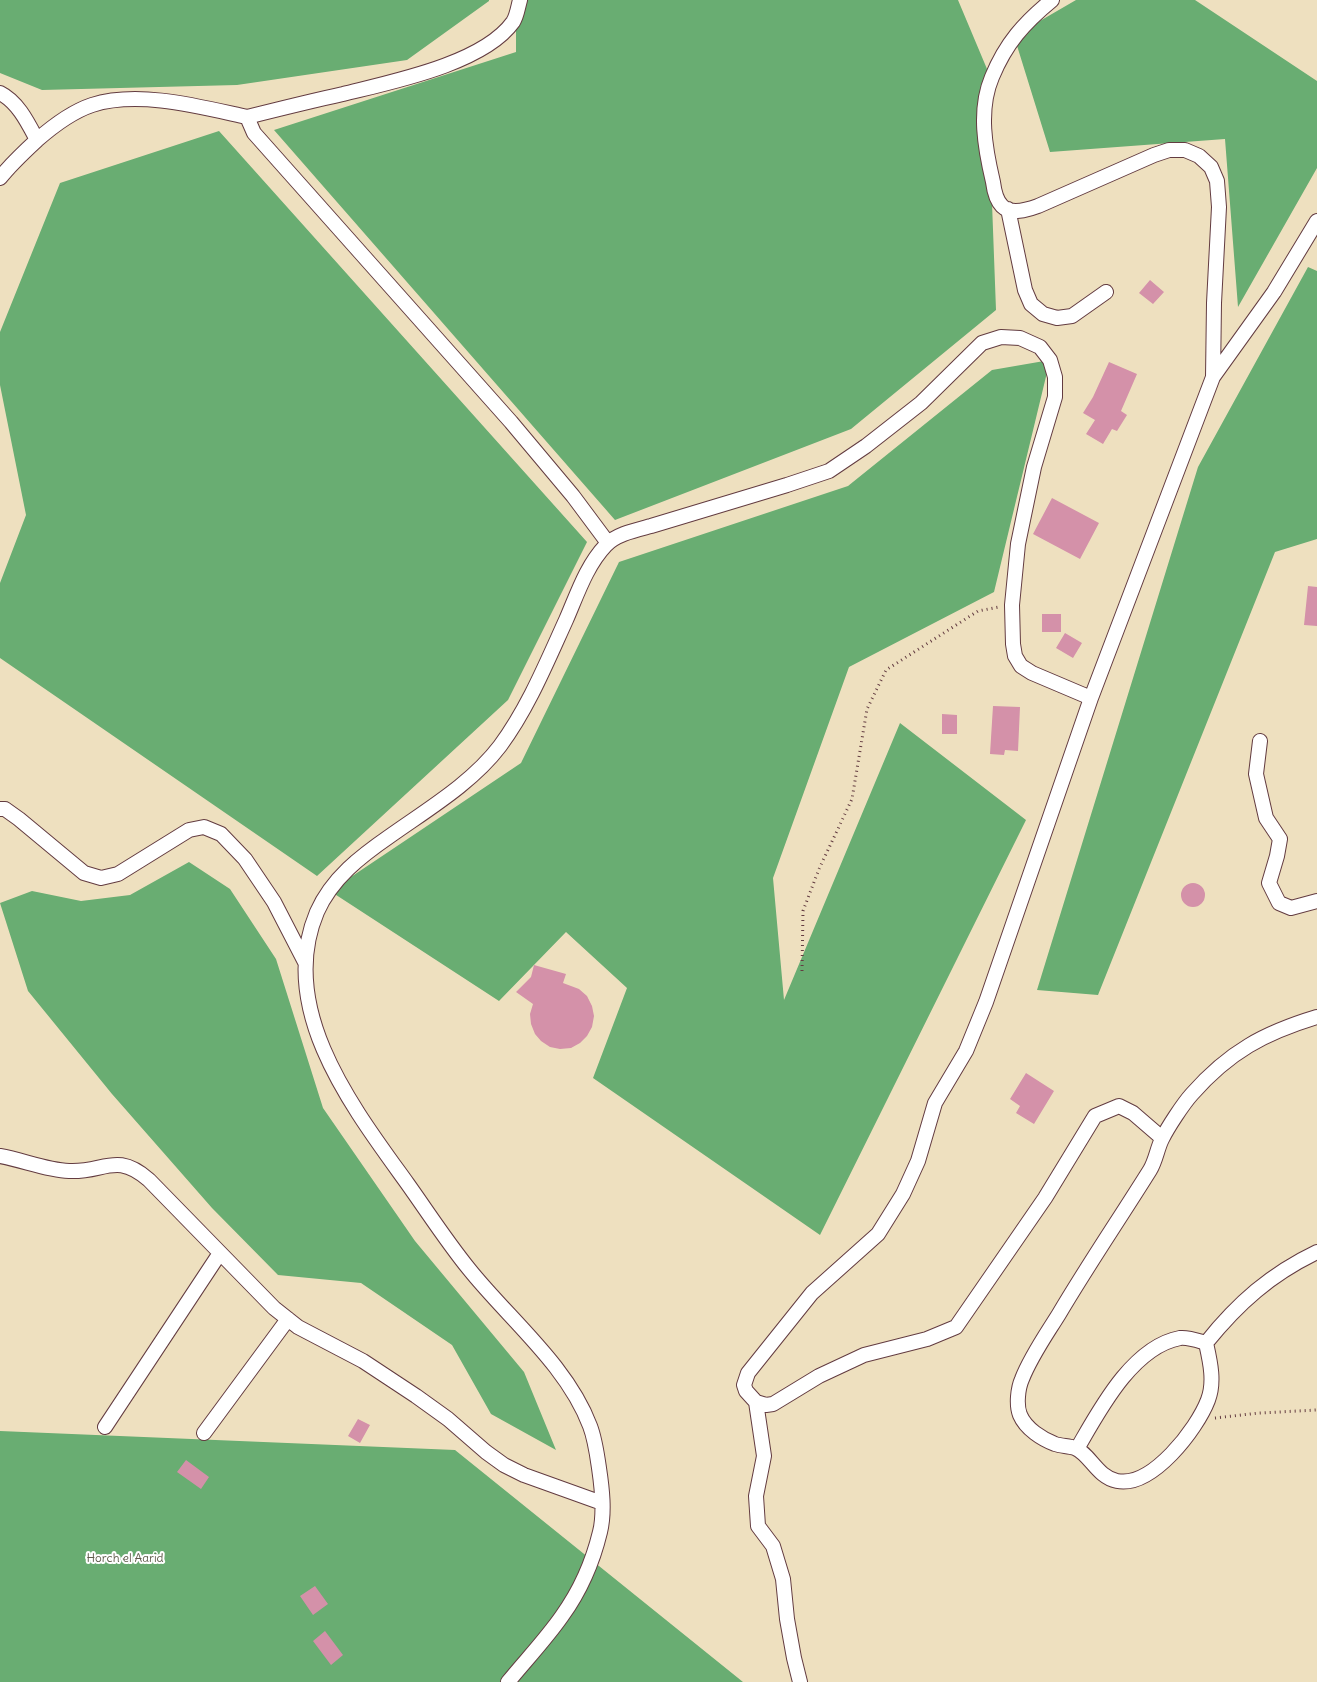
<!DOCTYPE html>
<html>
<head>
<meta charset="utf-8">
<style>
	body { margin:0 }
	canvas { display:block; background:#eee0bf }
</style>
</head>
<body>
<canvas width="1317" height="1682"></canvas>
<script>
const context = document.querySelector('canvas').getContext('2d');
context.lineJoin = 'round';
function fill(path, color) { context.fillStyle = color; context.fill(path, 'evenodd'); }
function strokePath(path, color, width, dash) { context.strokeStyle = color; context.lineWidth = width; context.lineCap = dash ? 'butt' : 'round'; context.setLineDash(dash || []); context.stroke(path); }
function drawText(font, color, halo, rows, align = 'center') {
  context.font = font + ' Delius,sans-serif'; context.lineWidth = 4; context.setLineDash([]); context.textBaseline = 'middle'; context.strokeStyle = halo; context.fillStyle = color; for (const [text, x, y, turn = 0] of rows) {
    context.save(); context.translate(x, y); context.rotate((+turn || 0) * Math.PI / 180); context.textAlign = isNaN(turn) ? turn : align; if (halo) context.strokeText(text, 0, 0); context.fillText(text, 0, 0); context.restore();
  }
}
const forest = new Path2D(`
	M0 0H489V1L407 60 237 85 42 90 0 73Z
	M516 0H958L987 69 996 310 851 429 615 520 274 130 516 52Z
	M1076 0H1195L1317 81V168L1238 307 1225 139 1050 152 1014 36Z
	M219 131 587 542 508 700 317 876 0 658V583L26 515 0 385V332L60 183Z
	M1308 267 1317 271V539L1275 552 1098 995 1037 990 1198 467Z
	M1050 360 994 592 849 667 773 878 784 1000 900 723 1026 820 820 1235 593 1078 627 988 566 932 499 1001 330 891 521 763 619 562 848 486 992 370Z
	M189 862 230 889 276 959 323 1108 415 1241 524 1372 556 1450 491 1414 452 1345 361 1283 278 1275 212 1208 112 1094 28 991 0 903 32 891 81 901 130 895Z
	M0 1431 455 1450 743 1682H0Z`);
const building = new Path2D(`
	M1150 280 1164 292 1153 304 1139 293Z
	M1109 362 1137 374 1121 411 1127 415 1117 431 1112 429 1103 444 1086 434 1095 420 1083 413 1093 397Z
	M1052 498 1099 523 1080 559 1033 534Z
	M1308 586 1317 587V626L1304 625Z
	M1042 614H1061V632H1042Z
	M1065 633 1082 643 1073 658 1056 648Z
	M993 706 1020 707 1018 751 1005 750 1004 755 990 754Z
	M942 714 957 715V734H942Z
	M1181 895a12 12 0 1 1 24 0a12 12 0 1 1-24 0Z
	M534 965 566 974 563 983 579 989 587 996 592 1006 594 1016 592 1027 587 1036 580 1043 571 1048 560 1049 550 1047 541 1041 535 1034 531 1024 530 1014 533 1004 516 992 531 977Z
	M1026 1073 1054 1091 1034 1124 1016 1113 1020 1106 1010 1099Z
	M358 1419 370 1425 360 1443 348 1436Z
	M186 1460 209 1477 201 1489 177 1472Z
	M315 1586 328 1604 313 1615 300 1596Z
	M325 1631 343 1655 331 1665 313 1641Z`);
const path = new Path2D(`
	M802 971 803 911 819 869 852 799 867 709 886 670 978 611 999 607
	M1215 1418 1259 1413 1317 1410`);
const minor = new Path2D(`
	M1052 0C1024 23 1006 43 992 77 978 110 985 148 993 182 994 190 996 200 1002 206 1011 215 1027 210 1038 206L1154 155 1169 150H1185L1199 156 1211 167 1217 181 1219 207 1214 303 1213 377
	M0 93C18 102 28 123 37 140
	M247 117C279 109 311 101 343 94 391 82 483 64 513 22 517 16 518 7 520 0
	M0 178C11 164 24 152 37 140 53 126 71 112 92 105 139 90 201 107 247 117L254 133 511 422 573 496 608 543
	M1008 209 1025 290 1031 304 1043 314 1057 318 1072 316 1106 292
	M1260 741 1256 774 1266 818 1280 839 1277 856 1269 883 1279 903 1291 908 1317 901
	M0 809H5L19 819 84 873 101 878 118 874 189 830 204 827 221 834 245 859 274 902 305 962
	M0 1156C23 1160 46 1170 69 1171 104 1173 116 1151 149 1180L274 1308 298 1327 363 1361 416 1396 448 1419 486 1452 504 1465 524 1475 602 1503
	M1206 1343C1210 1361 1215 1382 1208 1400 1197 1429 1152 1488 1117 1481 1097 1477 1090 1454 1075 1448 1069 1446 1061 1446 1055 1444 1042 1439 1026 1429 1020 1415 1016 1405 1018 1388 1022 1379 1031 1356 1046 1335 1059 1314 1088 1265 1120 1218 1150 1170 1156 1160 1157 1149 1162 1139 1168 1127 1183 1104 1192 1094 1229 1052 1264 1033 1317 1017
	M756 1402 766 1405 773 1404 819 1376 864 1355 927 1339 956 1327 1045 1198 1095 1116 1119 1106 1133 1113 1162 1138
	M105 1427 220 1253
	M204 1433 288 1319
	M1077 1449C1099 1411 1132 1347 1180 1338 1188 1337 1199 1341 1206 1343 1238 1303 1271 1274 1317 1252
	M508 1682C526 1660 546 1639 562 1616 580 1591 593 1561 600 1532 605 1512 602 1488 599 1468 597 1454 595 1439 590 1426 567 1365 509 1319 469 1269 447 1242 427 1211 407 1183 353 1108 276 1009 317 912 332 878 361 856 390 836 428 809 472 783 500 746 528 708 546 664 566 620 577 595 586 566 606 545 616 534 636 530 651 526L787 485 829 471 866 446 921 403 982 343 1001 337 1020 338 1040 347 1050 360 1055 377V397L1034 467 1018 544 1012 605 1013 644 1015 656 1021 666 1032 673 1091 698
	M800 1682 794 1658 787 1619 783 1579 773 1546 758 1526 756 1496 764 1456 756 1402 746 1391 744 1385 748 1373 812 1293 878 1234 903 1194 918 1161 935 1103 966 1051 986 1002 1091 698 1213 377 1274 292 1317 221`);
const parkNames = [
	["Horch el Aarid",125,1559]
];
fill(forest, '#69ad72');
fill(building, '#d491a9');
strokePath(minor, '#633c41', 16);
strokePath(path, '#633c41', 3, [1, 4]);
strokePath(minor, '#fff', 14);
drawText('12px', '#5e5a4a', '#fff', parkNames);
</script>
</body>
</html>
